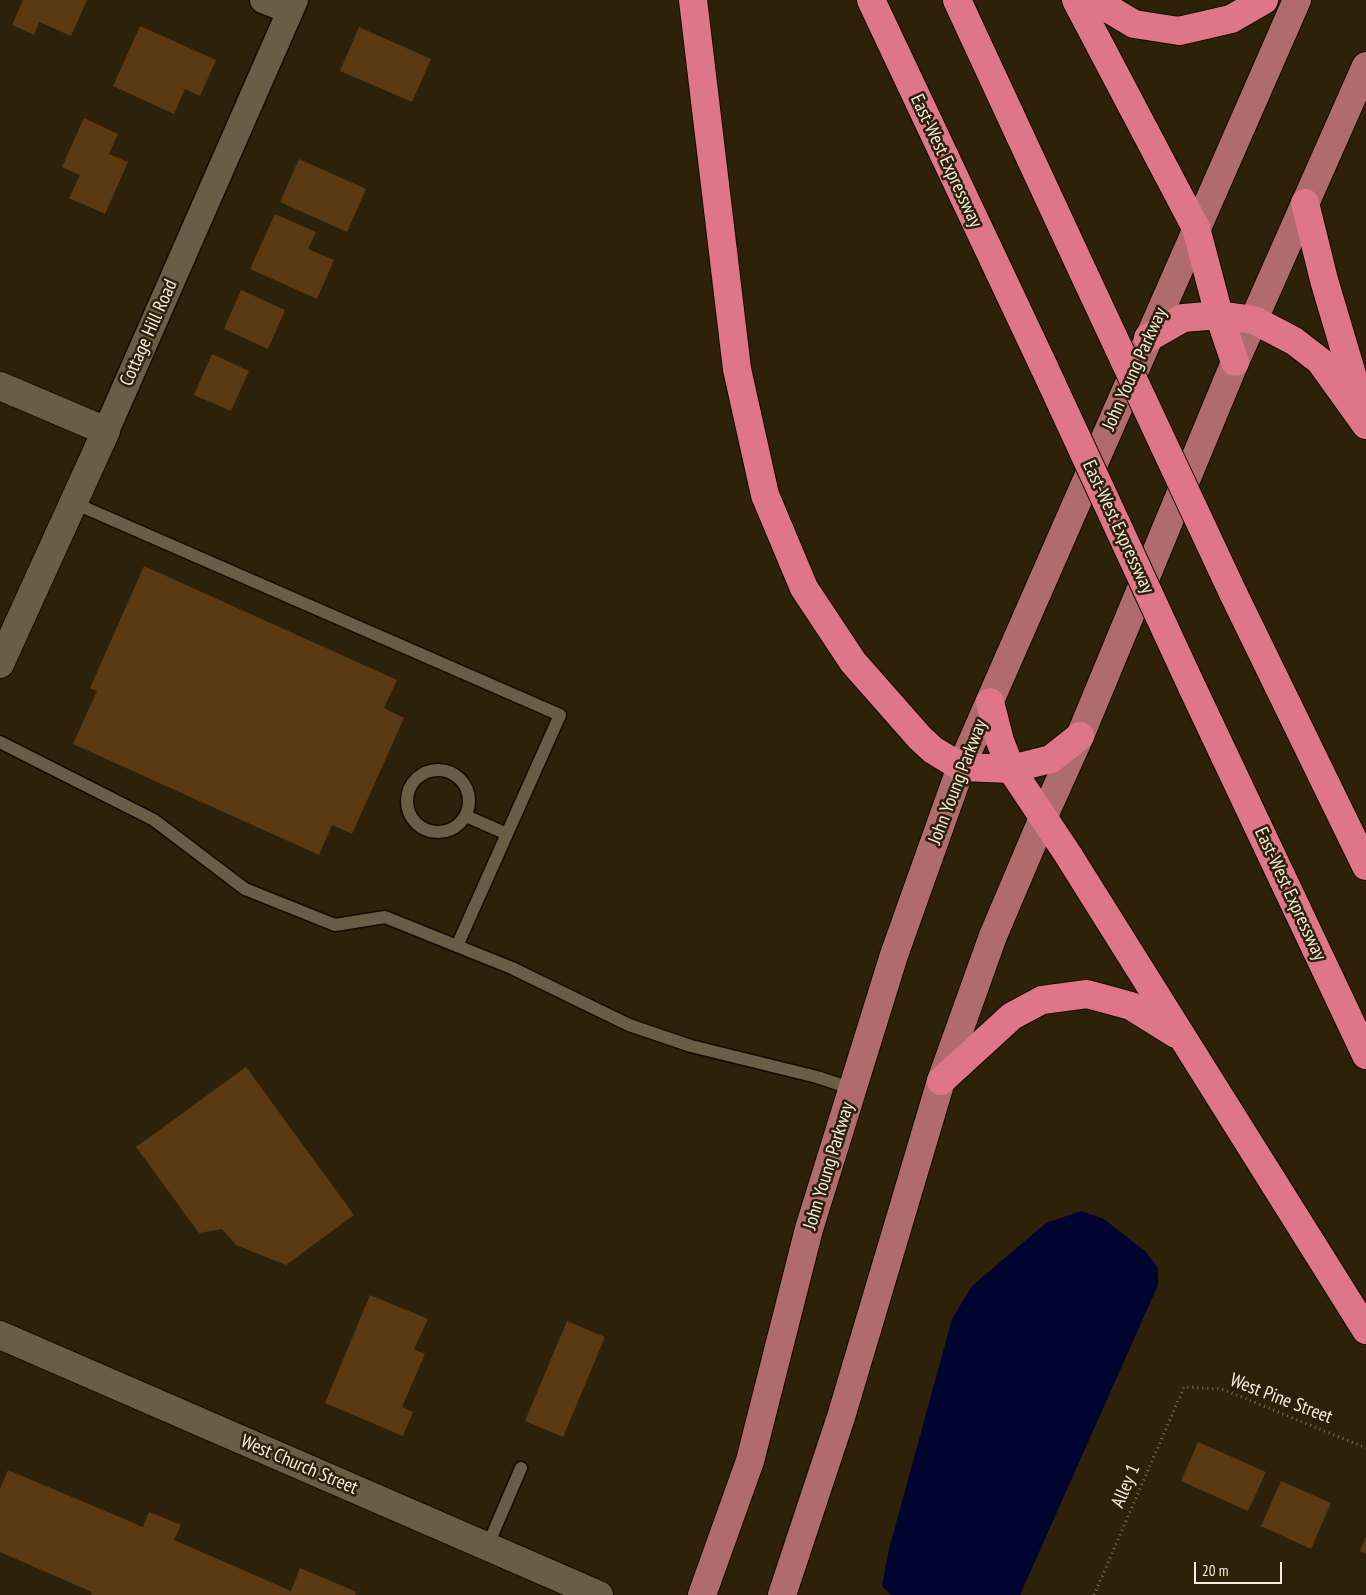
<!DOCTYPE html>
<html>
<head>
<meta charset="utf-8">
<style>
	body { margin:0 }
	#map { position:relative; width:1366px; height:1595px; overflow:hidden; background:#2d210a; font-family:"PT Sans Narrow",sans-serif }
	canvas { display:block }
	.scale { position:absolute; left:1194px; top:1562px; width:88px; height:22px; box-sizing:border-box; border:2px solid #f5eddf; border-top:0; padding-left:6px; font-size:15px; line-height:18px; white-space:nowrap; color:#f5eddf; -webkit-text-stroke:4px #2d210a; paint-order:stroke }
</style>
</head>
<body>
<div id="map">
<canvas width="1366" height="1595"></canvas>
<div class="scale">20 m</div>
</div>
<script>
const context = document.querySelector('canvas').getContext('2d');
context.lineJoin = 'round';
function fill(path, color) { context.fillStyle = color; context.fill(path, 'evenodd'); }
function strokePath(path, color, width, dash) { context.strokeStyle = color; context.lineWidth = width; context.lineCap = dash ? 'butt' : 'round'; context.setLineDash(dash || []); context.stroke(path); }
function drawText(font, color, halo, rows, align = 'center') {
  context.font = font + ' "PT Sans Narrow",sans-serif'; context.lineWidth = 5; context.setLineDash([]); context.textBaseline = 'middle'; context.strokeStyle = halo; context.fillStyle = color; for (const [text, x, y, turn = 0] of rows) {
    context.save(); context.translate(x, y); context.rotate((+turn || 0) * Math.PI / 180); context.textAlign = isNaN(turn) ? turn : align; if (halo) context.strokeText(text, 0, 0); context.fillText(text, 0, 0); context.restore();
  }
}
const water = new Path2D(`
	M1081 1211 1104 1219 1146 1252 1158 1268V1285L1020 1595H891L882 1586 889 1549 952 1319 972 1286 1046 1223Z`);
const building = new Path2D(`
	M23 0H87L71 36 39 22 34 35 12 25Z
	M140 26 216 60 200 96 185 89 174 114 113 86Z
	M359 27 431 59 412 102 340 71Z
	M84 118 118 134 109 154 128 162 105 214 69 198 80 175 62 167Z
	M299 159 366 189 347 232 280 202Z
	M275 214 316 232 308 249 334 260 317 299 250 269Z
	M241 290 285 310 268 349 224 329Z
	M212 354 249 371 231 411 194 395Z
	M144 566 397 680 384 708 404 718 352 834 332 825 319 855 73 744 97 691 90 688Z
	M246 1067 354 1215 286 1265 236 1245 222 1229 199 1233 136 1147Z
	M370 1295 428 1319 414 1349 425 1354 402 1407 413 1412 403 1436 325 1403Z
	M567 1321 605 1337 563 1437 525 1421Z
	M1198 1442 1266 1472 1248 1511 1181 1481Z
	M8 1470 143 1527 149 1512 181 1525 174 1540 291 1591 300 1568 357 1592 355 1595H91L92 1592 0 1552V1489Z
	M1281 1481 1331 1503 1311 1549 1261 1526Z
	M1366 1537V1554L1360 1551Z`);
const path = new Path2D(`
	M1094 1595 1184 1387 1222 1389 1366 1448`);
const service = new Path2D(`
	M74 503 560 715 457 946
	M0 742 154 820 245 889 335 925 385 917 512 968 629 1025 691 1046 817 1077 853 1089
	M407 801a31 31 0 1 1 62 0a31 31 0 1 1-62 0Z
	M466 816 507 834
	M487 1547 521 1468`);
const minor = new Path2D(`
	M263 0 290 11
	M106 431 295 0`);
const tertiary = new Path2D(`
	M0 386 106 431 0 664
	M0 1335 599 1595`);
const primary = new Path2D(`
	M702 1595 750 1461 809 1229 894 955 961 767 1297 0
	M782 1595 841 1417 941 1081 993 936 1043 818 1080 736 1235 362 1366 66`);
const motorway = new Path2D(`
	M693 0 737 369 765 495 804 588 853 662 920 738 933 750 961 767 1011 769 1051 759 1080 736
	M871 0 1045 369
	M957 0 1084 274
	M1076 0 1196 228 1219 315 1235 362
	M1094 0 1134 24 1179 31 1231 19 1264 0
	M1305 203 1324 280 1362 408
	M1148 338 1183 318 1219 315 1254 320 1294 341 1320 361 1366 425
	M1233 593 1366 866
	M1192 687 1366 1055
	M990 702 1000 741 1011 769 1067 853 1366 1330
	M941 1081 1012 1016 1042 1000 1087 994 1131 1006 1176 1034`);
const motorwayBridge = new Path2D(`
	M1084 274 1233 593
	M1045 369 1192 687`);
const streetNames = [
	["East-West Expressway",946,161,65],
	["Cottage Hill Road",149,333,-66],
	["John Young Parkway",1135,369,-66],
	["East-West Expressway",1118,527,65],
	["John Young Parkway",958,782,-69],
	["East-West Expressway",1290,894,65],
	["John Young Parkway",829,1166,-73],
	["West Pine Street",1281,1399,21],
	["West Church Street",299,1465,23],
	["Alley 1",1126,1486,-67]
];
fill(water, '#00042f');
fill(building, '#5b3a13');
strokePath(service, '#150a00', 15);
strokePath(minor, '#150a00', 29);
strokePath(tertiary, '#150a00', 30);
strokePath(primary, '#150a00', 30);
strokePath(motorway, '#150a00', 30);
strokePath(path, '#7c725e', 3, [1, 4]);
strokePath(service, '#6a5c45', 12);
strokePath(minor, '#6a5c45', 26);
strokePath(tertiary, '#6a5c45', 28);
strokePath(primary, '#b06c6d', 28);
strokePath(motorway, '#de7688', 28);
strokePath(motorwayBridge, '#150a00', 30, []);
strokePath(motorwayBridge, '#de7688', 28);
drawText('19px', '#f5eddf', '#2d210a', streetNames);
</script>
</body>
</html>
